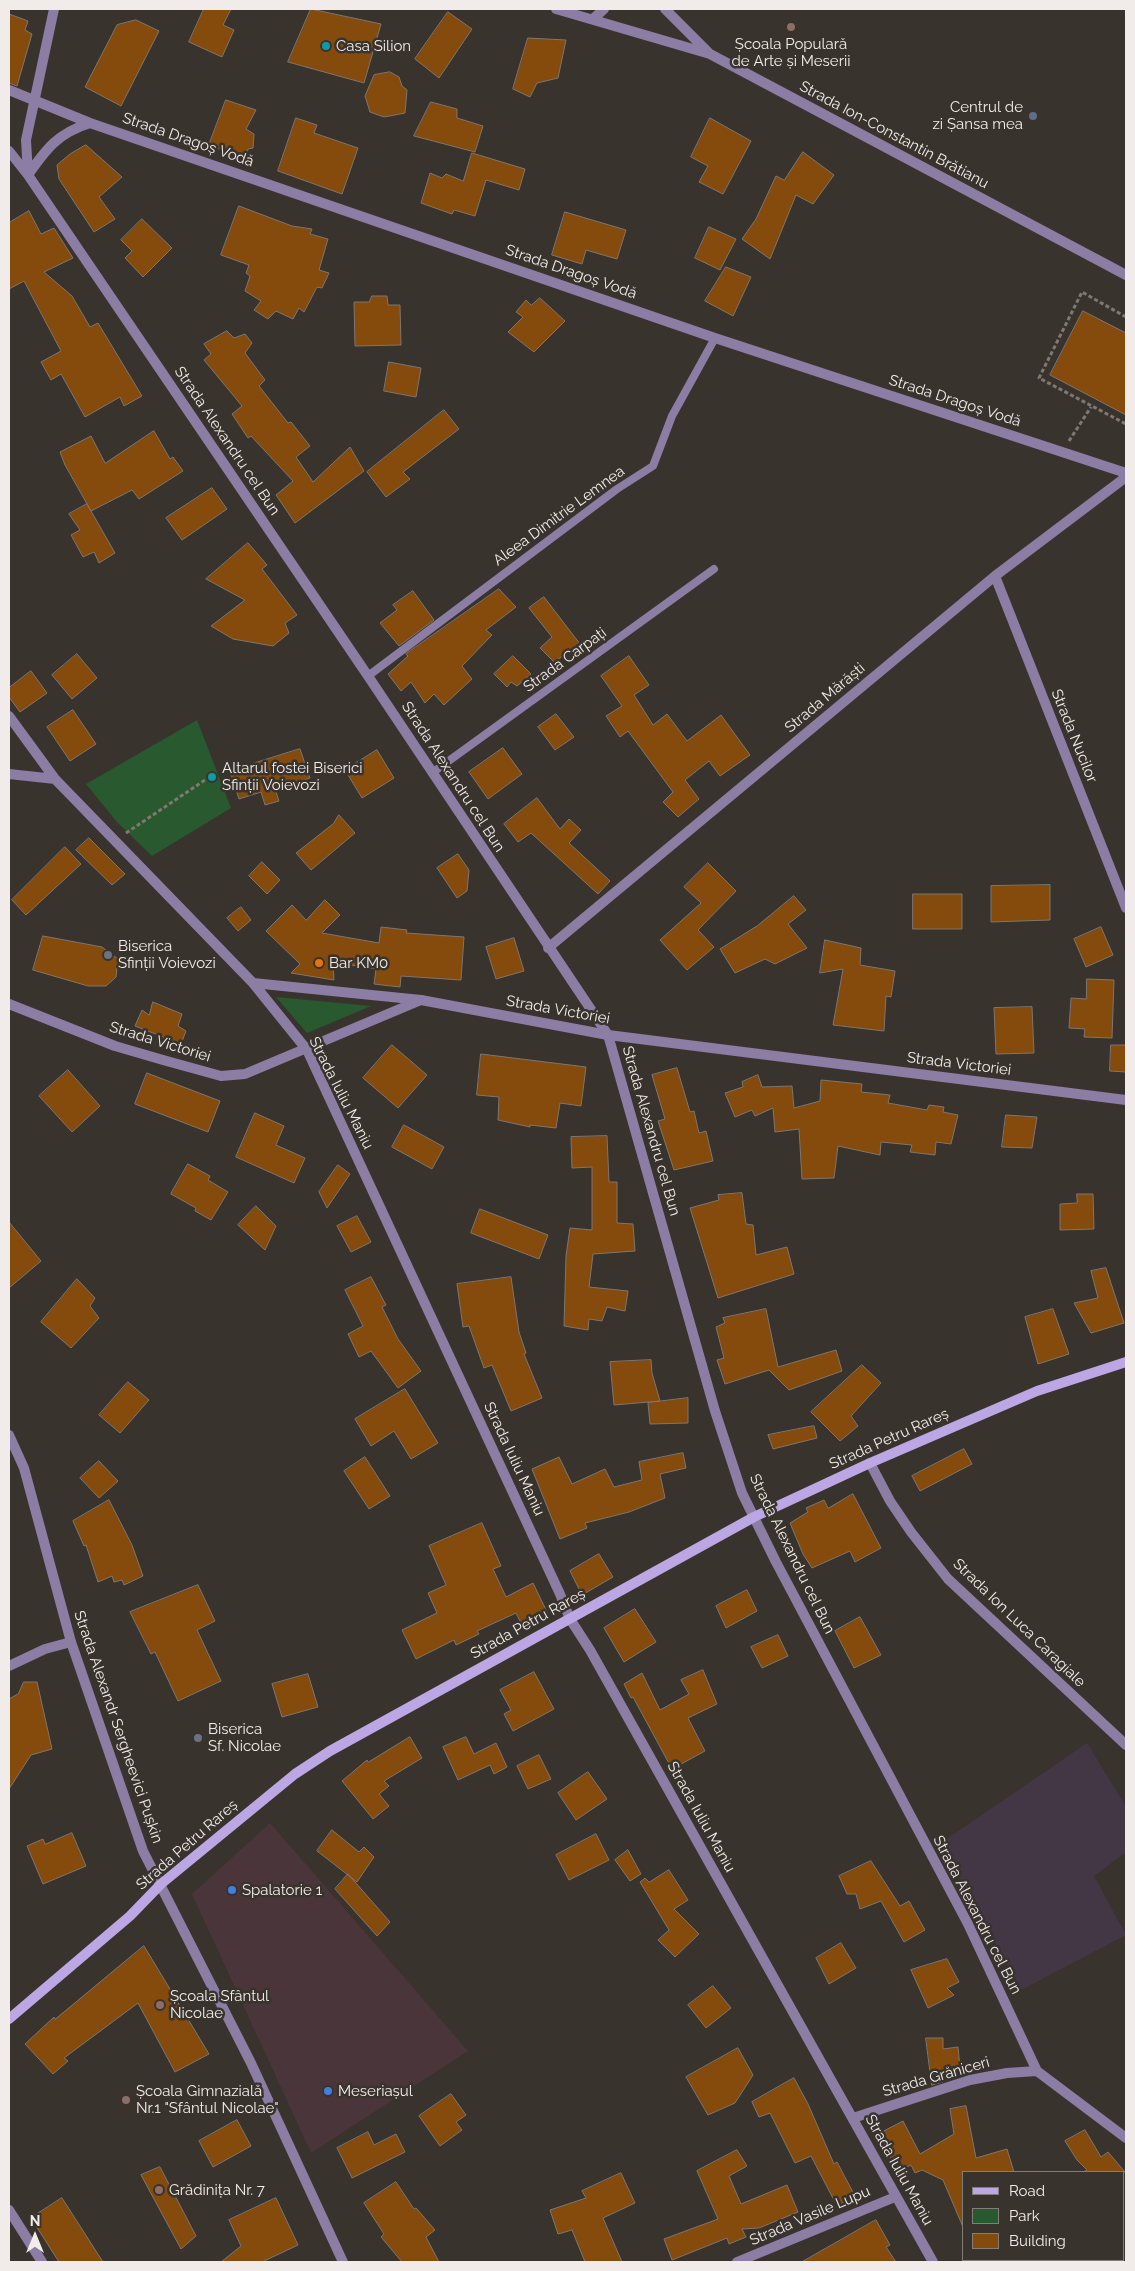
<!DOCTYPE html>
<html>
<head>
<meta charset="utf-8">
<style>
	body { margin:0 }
	#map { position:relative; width:1135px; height:2271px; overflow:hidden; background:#39332d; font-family:Raleway,sans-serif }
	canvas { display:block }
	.frame { position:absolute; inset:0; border:10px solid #f1ece9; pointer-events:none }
	.legend { position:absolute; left:962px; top:2171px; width:162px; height:90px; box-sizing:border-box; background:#39332d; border:1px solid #837d78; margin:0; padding:6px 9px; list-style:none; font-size:15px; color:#f1ece9 }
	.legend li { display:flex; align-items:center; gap:10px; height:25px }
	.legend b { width:25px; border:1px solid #837d78 }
	.north { position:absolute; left:10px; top:2211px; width:50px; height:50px; -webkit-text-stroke:4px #39332d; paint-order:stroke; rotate:0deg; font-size:14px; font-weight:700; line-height:20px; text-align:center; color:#f1ece9 }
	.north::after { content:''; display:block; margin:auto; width:18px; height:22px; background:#f1ece9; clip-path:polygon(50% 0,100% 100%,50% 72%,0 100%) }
</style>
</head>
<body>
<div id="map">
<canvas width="1135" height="2271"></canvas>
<div class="frame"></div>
<ul class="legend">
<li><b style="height:6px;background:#bca6e3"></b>Road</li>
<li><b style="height:14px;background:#29592e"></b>Park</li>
<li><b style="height:14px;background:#844b0c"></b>Building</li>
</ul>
<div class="north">N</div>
</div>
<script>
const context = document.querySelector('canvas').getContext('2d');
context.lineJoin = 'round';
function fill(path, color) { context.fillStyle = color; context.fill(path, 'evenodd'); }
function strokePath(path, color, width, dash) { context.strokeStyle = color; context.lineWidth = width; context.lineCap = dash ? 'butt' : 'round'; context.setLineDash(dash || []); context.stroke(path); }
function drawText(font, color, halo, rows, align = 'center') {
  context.font = font + ' Raleway,sans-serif'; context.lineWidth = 5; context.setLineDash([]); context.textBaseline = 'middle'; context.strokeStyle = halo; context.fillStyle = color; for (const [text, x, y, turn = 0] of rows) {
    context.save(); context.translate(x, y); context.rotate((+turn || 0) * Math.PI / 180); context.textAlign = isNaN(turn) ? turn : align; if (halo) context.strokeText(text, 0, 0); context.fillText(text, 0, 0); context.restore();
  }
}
const commercial = new Path2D(`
	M270 1823 468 2051 311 2153 192 1894Z`);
const industrial = new Path2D(`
	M1087 1743 1126 1807V1852L1094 1876 1126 1935 1021 1990 941 1843Z`);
const green = new Path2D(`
	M197 720 231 808 152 856 117 822 86 784Z
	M276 997 371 1006 307 1033Z`);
const building = new Path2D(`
	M204 9H231L223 25 234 30 222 57 189 42Z
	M311 9 381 24 364 83 288 62Z
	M448 12 472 29 439 78 415 59Z
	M9 14 28 21 25 30 32 34 17 86 9 83Z
	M136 20 159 31 121 106 85 87 117 25Z
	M528 38 566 40 558 78 537 83 530 97 513 89Z
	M390 72 399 77 402 86 407 90 405 113 384 117 370 112 365 96 374 75Z
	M226 100 256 110 246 129 254 134 253 148 248 149 246 159 209 145Z
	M431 102 457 109V118L483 126 475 152 414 136Z
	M296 118 317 125 314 133 358 148 342 194 278 171Z
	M710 118 751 141 723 194 699 182 708 166 691 157Z
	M86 145 122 177 99 197 115 219 94 232 59 179 57 165 70 154Z
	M803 152 834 175 813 204 796 195 770 259 742 239 756 219 776 176 784 180Z
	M472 153 525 169 519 190 486 180 475 216 454 210 452 214 421 203 430 173 442 178 446 174 463 181Z
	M239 206 292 226 312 229 310 234 328 239 319 270 329 273 322 288 317 287 304 312 299 308 293 319 276 311 268 319 254 310 261 301 245 291 250 276 246 273 249 265 221 255Z
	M29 211 41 234 54 228 73 258 44 272 72 296 90 327 98 323 142 396 124 406 120 397 85 417 61 374 51 380 41 362 61 351 24 281 9 289V223Z
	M565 212 626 230 617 259 586 250 582 264 552 255Z
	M142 219 172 248 143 277 125 258 132 251 121 240Z
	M709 227 736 239 720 270 695 258Z
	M726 267 751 277 733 316 705 301Z
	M372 296H387L388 305H400L401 345 355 346 354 302H369Z
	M540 298 565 321 534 352 508 332 523 317 516 312 526 300 531 305Z
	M1083 311 1126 333V415L1050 375Z
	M227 331 234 338 245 334 252 343 245 353 265 380 259 386 288 423 291 422 310 446 296 457 313 482 350 447 364 471 295 523 276 495 293 481 251 436 248 438 232 414 242 406 204 360 211 354 204 344Z
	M389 362 421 368 416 397 384 391Z
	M444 410 459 429 403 472 410 479 386 497 367 472Z
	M154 431 170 459 173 457 183 471 139 499 132 490 91 511 65 465 60 452 91 436 105 463Z
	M212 488 227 509 182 540 166 518Z
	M87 504 115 553 99 563 94 552 83 557 71 535 80 530 69 514Z
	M248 543 267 565 262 569 297 615 285 623 289 633 273 646 233 639 211 626 245 600 206 579Z
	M499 589 516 607 486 630 492 635 462 666 472 679 444 705 434 694 425 703 411 682 401 691 388 674 408 656 406 654Z
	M413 591 434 620 399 646 380 623 397 610 393 605Z
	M544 597 580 644 554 662 540 648 552 637 529 608Z
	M77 654 97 678 72 699 52 675Z
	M513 656 531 674 517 686 511 682 507 687 494 674Z
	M629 656 649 685 634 695 653 725 667 714 687 741 721 715 750 755 720 776 709 761 685 780 699 799 678 817 663 802 673 792 628 731 620 737 606 716 622 706 601 676Z
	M31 671 47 693 20 712 9 697V688Z
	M73 710 96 744 70 761 47 727Z
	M556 714 574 737 555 750 538 727Z
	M503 748 522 774 488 799 469 772Z
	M300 749 310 778 275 789 279 801 265 805 261 792 239 799 230 771Z
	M377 750 394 778 362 798 345 770Z
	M537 798 560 829 569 819 581 830 569 843 610 881 598 894 531 833 518 842 504 824Z
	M339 815 355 833 311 870 296 853 333 824Z
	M89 838 125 874 112 885 76 850Z
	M65 847 81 864 26 915 12 900Z
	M458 854 469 870 467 891 457 898 437 868Z
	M262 862 280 880 267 894 249 876Z
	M708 863 736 891 698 930 714 947 687 970 660 940 701 903 684 887Z
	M1050 885V920L991 922V886Z
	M913 894H962V929H913Z
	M794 896 806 910 788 924 807 948 775 964 765 959 735 973 720 949 757 926Z
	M325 900 340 915 322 933 379 943 381 927 407 930 406 933 464 937 461 980 401 976 400 987 374 984 376 969 333 962 334 980 291 973 300 964 266 931 292 905 306 920Z
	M241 907 251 920 238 931 227 918Z
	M1101 927 1113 955 1086 967 1074 939Z
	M43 936 102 947 118 959 116 977 106 986H88L33 970Z
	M514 938 524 971 496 979 486 947Z
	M825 940 861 948 860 965 895 971 891 997 886 996 884 1031 833 1025 843 969 820 973Z
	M1087 979 1114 980 1112 1038 1084 1037 1085 1029 1069 1028 1071 998 1086 999Z
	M153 1002 182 1014 178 1026 186 1031 181 1044 135 1026 142 1010 149 1015Z
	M1032 1007 1034 1053 996 1054 994 1008Z
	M392 1045 427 1075 398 1108 363 1078Z
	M1111 1045H1126V1072L1110 1071Z
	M481 1054 586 1067 581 1106 560 1103 556 1128 530 1125V1127L498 1120 499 1097 477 1095Z
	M677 1068 690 1112 694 1111 699 1133 706 1131 713 1161 674 1170 658 1121 665 1119 652 1075Z
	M68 1070 100 1106 72 1132 39 1096Z
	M147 1073 220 1101 208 1132 135 1104Z
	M758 1075 762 1087 792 1086 794 1108 820 1101 821 1080 862 1084 861 1092 890 1095 888 1103 927 1110 929 1105 944 1107 943 1112 958 1115 951 1144 936 1142 935 1155 910 1152 912 1145 881 1142 880 1155 838 1146 834 1178 802 1179 799 1129 775 1132 773 1108 755 1116 752 1110 735 1117 725 1093 743 1087 742 1082Z
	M255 1113 284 1126 276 1145 305 1158 294 1183 236 1157Z
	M1006 1115 1037 1117 1032 1148 1002 1147Z
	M404 1125 444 1147 432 1169 392 1147Z
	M607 1136 609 1182H617V1223L633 1224 635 1251 593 1254 589 1287 628 1291 625 1311 607 1307 602 1321 589 1319 588 1330 564 1326 566 1256 570 1228 592 1230V1167L572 1168 571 1137Z
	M188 1164 210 1176 208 1180 228 1192 211 1220 195 1211 196 1208 171 1194Z
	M338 1165 350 1174 327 1208 319 1192Z
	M742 1193 746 1224 753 1225 756 1255 787 1247 794 1274 718 1298 690 1208 719 1200 718 1195Z
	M1077 1194H1093L1094 1229 1060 1230V1204L1077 1203Z
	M256 1206 276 1226 265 1250 238 1225Z
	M480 1209 548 1235 539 1259 471 1233Z
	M357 1216 371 1242 351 1252 337 1226Z
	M9 1222 41 1261 9 1288Z
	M1106 1268 1124 1323 1091 1333 1074 1303 1098 1298 1091 1271Z
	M371 1277 386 1305 382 1307 398 1339 421 1371 398 1388 371 1351 359 1357 348 1334 363 1326 345 1290Z
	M511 1277 519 1332 526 1353 524 1354 542 1398 511 1411 492 1365 484 1368 469 1326 463 1327 457 1284Z
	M77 1279 95 1298 90 1306 99 1318 71 1348 41 1322Z
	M766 1309 778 1367 836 1350 842 1371 789 1390 769 1370 725 1384 717 1360 724 1358 716 1327 725 1323 723 1318Z
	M1053 1309 1069 1354 1038 1364 1025 1317Z
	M651 1360 652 1373 660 1401 614 1405 610 1362Z
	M862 1365 881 1383 851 1416 858 1426 840 1441 811 1412Z
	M128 1382 149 1400 120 1433 99 1415Z
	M405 1389 438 1443 411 1459 394 1431 371 1446 355 1419Z
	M688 1398V1423L650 1424 648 1403Z
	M814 1426 817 1438 773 1449 768 1435Z
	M964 1449 972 1464 920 1491 912 1476Z
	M683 1453 686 1468 660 1474 665 1498 629 1512 585 1523 587 1528 560 1539 532 1469 559 1457 572 1484 605 1469 614 1487 642 1480 639 1462Z
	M365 1457 390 1496 369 1509 344 1471Z
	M99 1461 118 1481 99 1498 80 1478Z
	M853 1494 881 1548 855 1562 850 1551 812 1568 803 1554 790 1523 808 1512 806 1508 824 1500 828 1508Z
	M109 1500 132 1545 143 1576 124 1585 122 1580 114 1582 112 1576 98 1582 86 1545 84 1546 73 1521Z
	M482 1523 501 1566 493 1569 506 1597 533 1583 548 1614 523 1627 516 1613 477 1631 479 1634 456 1645 454 1640 416 1659 402 1630 437 1613 428 1593 446 1585 429 1546Z
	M599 1554 613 1577 582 1595 570 1571Z
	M198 1585 215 1621 197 1630 221 1681 178 1701 155 1652 151 1654 130 1612Z
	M747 1590 757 1611 726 1628 716 1606Z
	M635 1609 656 1642 624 1662 604 1628Z
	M860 1617 881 1655 854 1668 835 1631Z
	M778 1635 788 1656 762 1668 751 1647Z
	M703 1670 717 1704 688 1718 705 1751 672 1769 633 1697 631 1698 624 1684 642 1673 660 1710 689 1694 681 1680Z
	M534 1672 554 1709 513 1731 504 1714 511 1710 500 1690Z
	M308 1674 318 1707 282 1717 272 1684Z
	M24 1682H37L52 1749 31 1755 9 1789V1699L18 1694Z
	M410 1737 422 1758 384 1781 389 1786 379 1794 389 1806 373 1819 342 1781 367 1760 368 1762Z
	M466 1737 474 1754 496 1743 507 1767 494 1774 490 1765 458 1780 443 1747Z
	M539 1755 551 1779 528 1789 517 1766Z
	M588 1772 607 1799 576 1820 558 1793Z
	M332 1830 359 1852 364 1847 374 1857 357 1882 317 1851Z
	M72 1833 86 1866 43 1884 27 1846 43 1839 45 1844Z
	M596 1834 609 1860 569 1880 556 1855Z
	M628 1850 641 1874 630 1881 615 1860Z
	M871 1861 900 1906 909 1901 925 1930 904 1942 881 1901 860 1909 856 1894H847L839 1876Z
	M669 1870 688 1900 674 1909 699 1934 675 1957 658 1940 669 1930 640 1882 645 1878 649 1882Z
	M348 1874 390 1922 377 1936 335 1889Z
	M841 1943 856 1968 829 1984 816 1958Z
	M144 1946 209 2054 175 2072 138 2003 64 2058 68 2061 53 2074 25 2044 54 2017 55 2019Z
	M947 1959 959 1982 947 1988 954 1995 928 2008 911 1970Z
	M713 1986 731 2008 706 2028 688 2005Z
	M926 2038H943V2049L958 2047 960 2068 943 2069V2082L932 2085Z
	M738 2048 753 2075 735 2103 708 2115 686 2077Z
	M794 2078 808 2104 834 2164 837 2162 855 2196 837 2206 811 2156 795 2163 770 2113 759 2117 752 2102Z
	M451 2094 466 2115 456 2122 462 2130 440 2146 419 2116Z
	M966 2106 976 2158 1007 2149 1014 2172H964L963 2227 943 2180 922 2170 915 2173 911 2165 898 2171 878 2134 903 2121 920 2154 954 2134 950 2109Z
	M237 2120 251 2146 213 2167 199 2141Z
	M1085 2130 1101 2157 1108 2152 1125 2172H1083L1087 2170 1077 2160 1065 2141Z
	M368 2132 374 2145 396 2134 405 2152 352 2178 337 2148Z
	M737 2150 747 2166 729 2176 741 2204 787 2185 798 2212 759 2228 742 2229 746 2237 729 2244 727 2238 672 2260 664 2239 718 2219 697 2171Z
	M160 2167 196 2236 181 2249 141 2175Z
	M621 2173 635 2203 603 2218 622 2262H585L572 2230 558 2234 550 2210 586 2198 582 2191Z
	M396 2182 414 2209 416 2208 435 2230 426 2237 439 2262H402L381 2237 384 2234 364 2203Z
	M62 2198 103 2262H59L31 2218Z
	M276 2198 298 2245 262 2262H221L241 2246 229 2220Z
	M876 2220 890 2245 886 2247 896 2262H802Z`);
const path = new Path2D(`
	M1126 317 1082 292 1039 378 1126 424
	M1069 441 1091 407
	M126 833 205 780`);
const service = new Path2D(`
	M368 676 617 489 653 466 672 416 715 338
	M432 773 714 569`);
const minor = new Path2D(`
	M54 9 26 140 28 175 368 676 608 1035 715 1411 742 1493 776 1562 968 1924 1037 2071
	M556 9 710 54 1126 275
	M665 9 708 52
	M593 19 604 9
	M9 90 90 123 715 338 1126 473
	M9 151 28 175C46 149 58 133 90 123
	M995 576 1126 908
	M9 716 55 779 253 983 307 1050 560 1594 570 1619 590 1650 933 2262
	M9 774 55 779
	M548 948 995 576 1126 477
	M253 983 421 1000
	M870 1463 890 1501 911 1532 948 1579 1126 1745
	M9 1666 45 1649 71 1642
	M853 2118 970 2080 1007 2073 1037 2071 1126 2138
	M9 2210 42 2262
	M737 2262 895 2197`);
const tertiary = new Path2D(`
	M9 1004 115 1046 163 1060 221 1076 245 1074 421 1000 608 1035 1126 1100
	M9 1435 24 1468 71 1642 143 1851 251 2063 343 2262`);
const secondary = new Path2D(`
	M9 2019 130 1916 161 1884 295 1774 330 1751 754 1517 870 1463 1037 1391 1126 1362`);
const markers = [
	[791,27,5,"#8d6e63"],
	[326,46,5,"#0f9aa8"],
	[1033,116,5,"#5c6f8a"],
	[212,777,5,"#0f9aa8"],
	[108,955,5,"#6b7280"],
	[319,963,5,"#e8710a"],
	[198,1738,5,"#6b7280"],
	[232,1890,5,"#3f7fe0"],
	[160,2005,5,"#8d6e63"],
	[328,2091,5,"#3f7fe0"],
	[126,2100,5,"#8d6e63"],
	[159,2190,5,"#8d6e63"]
];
const poiNames = [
	["Școala Populară",791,44,"center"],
	["de Arte și Meserii",791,61,"center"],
	["Casa Silion",336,46],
	["Centrul de",1023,107,"right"],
	["zi Șansa mea",1023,124,"right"],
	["Altarul fostei Biserici",222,768],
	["Sfinții Voievozi",222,785],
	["Biserica",118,946],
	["Sfinții Voievozi",118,963],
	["Bar KM0",329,963],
	["Biserica",208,1729],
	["Sf. Nicolae",208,1746],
	["Spalatorie 1",242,1890],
	["Școala Sfântul",170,1996],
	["Nicolae",170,2013],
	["Școala Gimnazială",136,2091],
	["Nr.1 \"Sfântul Nicolae\"",136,2108],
	["Meseriașul",338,2091],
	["Grădinița Nr. 7",169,2190]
];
const streetNames = [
	["Strada Ion-Constantin Brătianu",894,135,28],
	["Strada Dragoș Vodă",188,140,19],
	["Strada Dragoș Vodă",571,272,19],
	["Strada Dragoș Vodă",955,401,18],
	["Strada Alexandru cel Bun",227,441,56],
	["Aleea Dimitrie Lemnea",559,516,-36],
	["Strada Carpați",565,660,-36],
	["Strada Mărăști",825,698,-40],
	["Strada Nucilor",1074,736,68],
	["Strada Alexandru cel Bun",453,777,57],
	["Strada Victoriei",558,1010,10],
	["Strada Victoriei",160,1042,17],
	["Strada Victoriei",959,1064,7],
	["Strada Iuliu Maniu",341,1093,63],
	["Strada Alexandru cel Bun",651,1131,74],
	["Strada Petru Rareș",889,1439,-24],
	["Strada Iuliu Maniu",514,1459,65],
	["Strada Alexandru cel Bun",792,1554,64],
	["Strada Ion Luca Caragiale",1019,1623,44],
	["Strada Petru Rareș",528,1624,-29],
	["Strada Alexandr Sergheevici Pușkin",118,1727,71],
	["Strada Iuliu Maniu",701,1817,61],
	["Strada Petru Rareș",187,1845,-41],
	["Strada Alexandru cel Bun",977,1915,63],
	["Strada Grăniceri",936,2077,-16],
	["Strada Iuliu Maniu",899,2170,61],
	["Strada Vasile Lupu",810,2216,-23]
];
fill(commercial, '#4a353a');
fill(industrial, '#443745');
fill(green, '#29592e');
fill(building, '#844b0c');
strokePath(building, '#7e7670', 1);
strokePath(path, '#7f7974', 3, [4, 2.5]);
strokePath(service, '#8b7da3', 8);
strokePath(minor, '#8b7da3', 10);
strokePath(tertiary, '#8b7da3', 10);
strokePath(secondary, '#bca6e3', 10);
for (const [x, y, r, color] of markers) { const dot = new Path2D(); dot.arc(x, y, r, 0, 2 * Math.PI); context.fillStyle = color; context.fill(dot); strokePath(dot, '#39332d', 2); }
drawText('15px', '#f1ece9', '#39332d', poiNames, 'left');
drawText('15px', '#f1ece9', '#39332d', streetNames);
</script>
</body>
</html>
